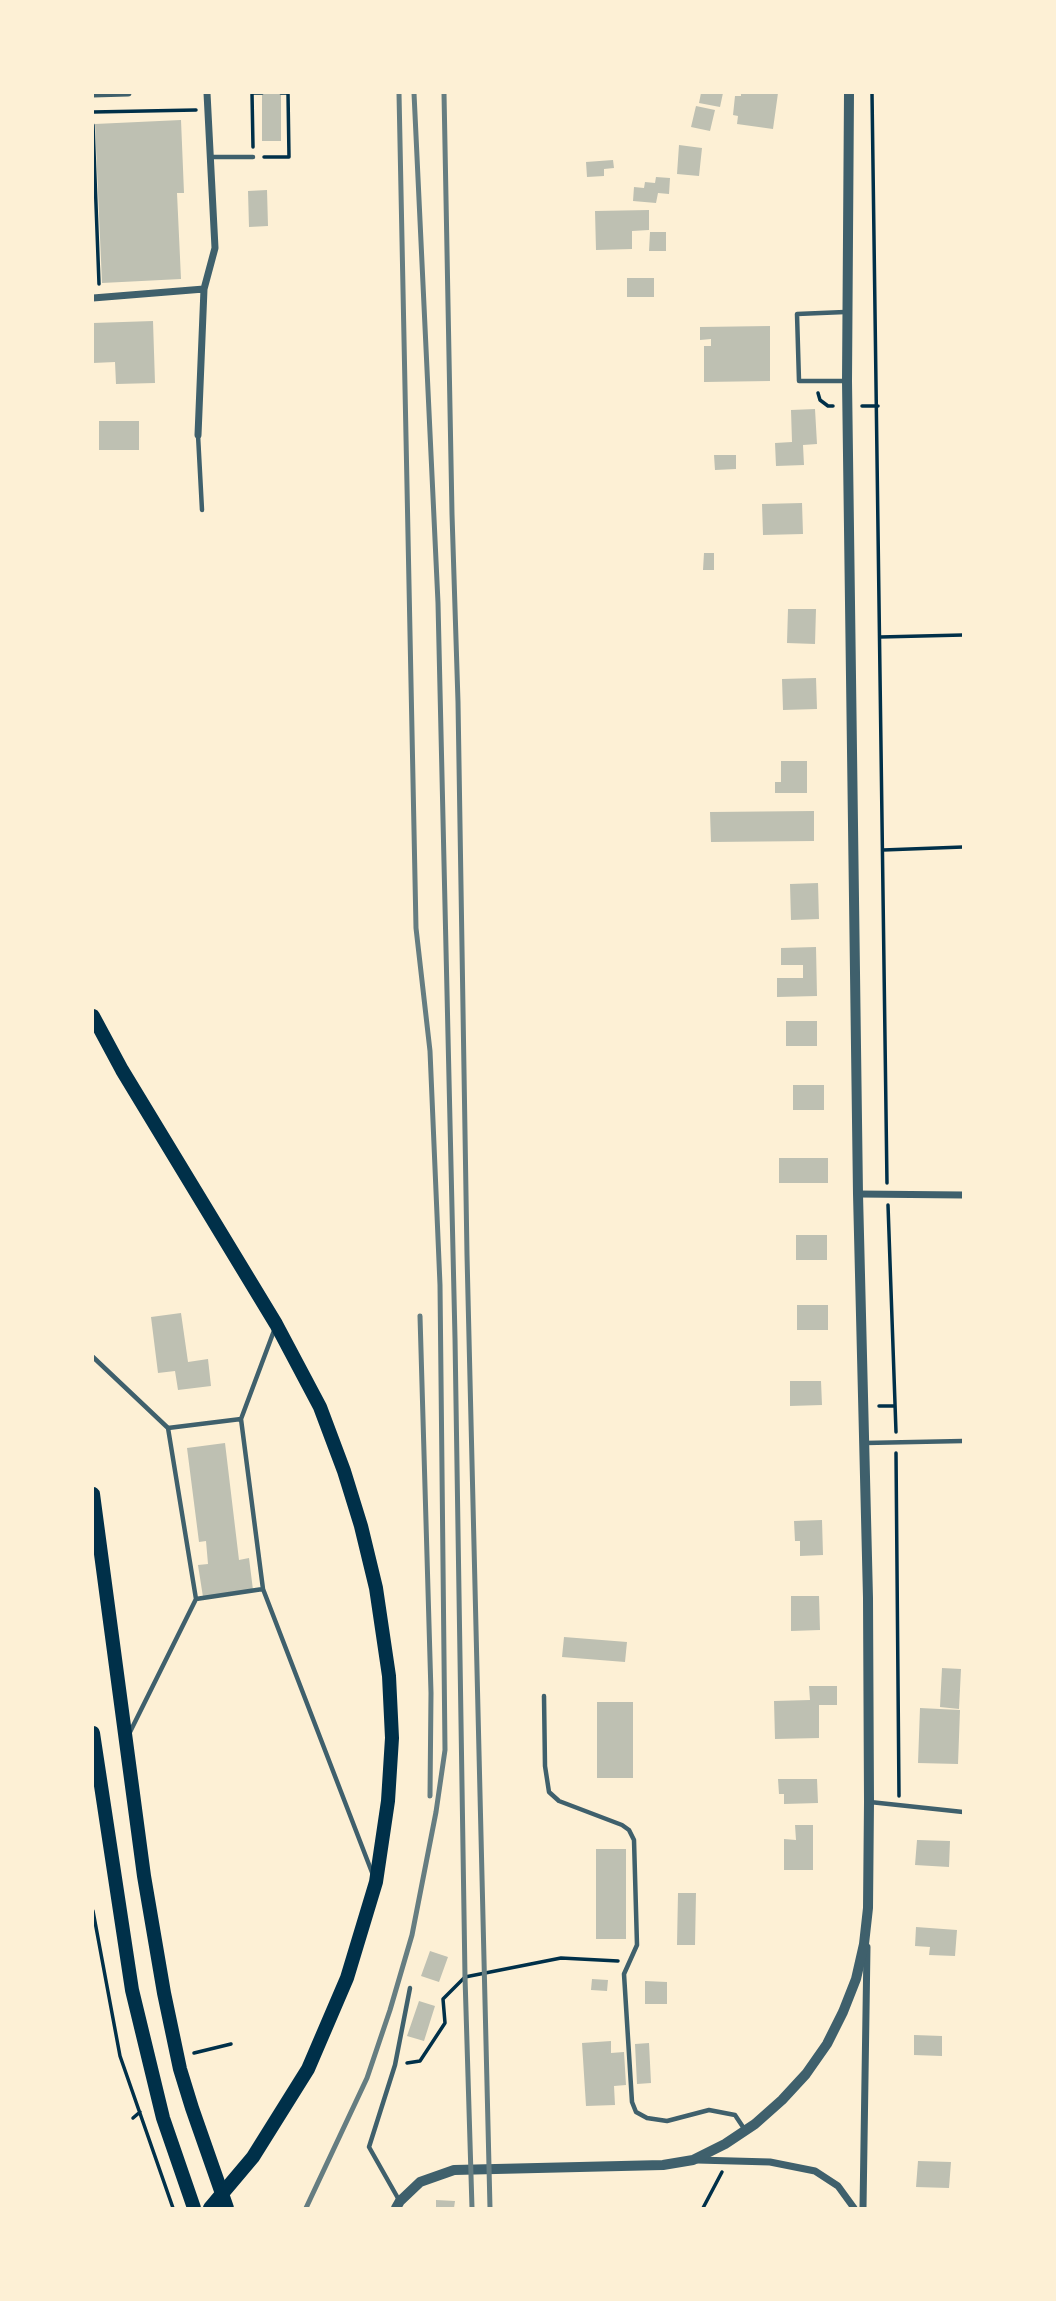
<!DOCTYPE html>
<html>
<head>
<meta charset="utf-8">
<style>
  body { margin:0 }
  #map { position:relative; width:1056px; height:2301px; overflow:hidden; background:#fdf0d5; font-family:"Fira Sans",sans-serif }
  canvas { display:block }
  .frame { position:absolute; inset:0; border:94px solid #fdf0d5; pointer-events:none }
</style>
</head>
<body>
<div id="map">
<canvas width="1056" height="2301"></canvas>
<div class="frame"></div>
</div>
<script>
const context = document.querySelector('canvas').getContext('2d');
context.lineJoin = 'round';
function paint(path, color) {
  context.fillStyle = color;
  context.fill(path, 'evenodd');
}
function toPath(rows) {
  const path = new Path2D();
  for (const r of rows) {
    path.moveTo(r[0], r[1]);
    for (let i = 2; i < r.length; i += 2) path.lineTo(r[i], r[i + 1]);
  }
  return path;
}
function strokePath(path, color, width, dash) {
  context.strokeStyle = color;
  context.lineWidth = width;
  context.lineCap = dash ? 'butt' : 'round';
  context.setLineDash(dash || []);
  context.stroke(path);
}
paint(toPath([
  [262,93,281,93,281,141,262,141],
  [701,93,723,93,720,107,699,103],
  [741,93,778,93,773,129,737,124,738,116,733,115,735,96,741,96],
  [696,106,715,110,710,131,691,127],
  [181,120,184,193,177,193,181,279,102,283,95,124],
  [679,145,702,148,699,176,677,174],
  [613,160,614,168,604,169,604,176,587,177,586,162],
  [656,177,670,178,669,194,658,193,656,203,633,201,634,187,644,188,645,182,655,183],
  [267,190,268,226,249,227,248,191],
  [649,210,649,230,632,231,632,249,596,250,595,211],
  [650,232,666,232,666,251,649,251],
  [627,278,654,278,654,297,627,297],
  [153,321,155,383,116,384,115,362,93,363,93,323],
  [770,326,770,381,704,382,704,346,711,346,711,339,700,340,700,327],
  [815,409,817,444,803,445,804,465,776,466,775,443,792,442,791,410],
  [99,421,139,421,139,450,99,450],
  [714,455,736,455,736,469,715,470],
  [802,503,803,534,763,535,762,504],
  [704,553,714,553,714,570,703,570],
  [788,609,816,609,815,644,787,643],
  [816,678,817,709,783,710,782,679],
  [781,761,807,761,807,793,775,793,775,782,781,782],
  [814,811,814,841,711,842,710,812],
  [818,883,819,919,791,920,790,884],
  [816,947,817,996,777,997,777,978,803,978,803,965,781,965,781,948],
  [786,1021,817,1021,817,1046,786,1046],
  [793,1085,824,1085,824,1110,793,1110],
  [779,1158,828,1158,828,1183,779,1183],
  [796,1235,827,1235,827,1260,796,1260],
  [797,1305,828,1305,828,1330,797,1330],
  [181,1313,188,1362,208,1359,211,1386,178,1390,175,1371,158,1373,151,1317],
  [790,1381,821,1381,822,1405,790,1406],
  [225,1443,239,1560,249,1558,253,1590,203,1597,198,1565,208,1564,206,1541,199,1542,187,1448],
  [822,1520,823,1555,800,1556,800,1541,795,1541,794,1521],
  [791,1596,819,1596,820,1630,791,1631],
  [564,1637,627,1642,625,1662,562,1657],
  [942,1668,961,1669,959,1709,940,1707],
  [809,1686,837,1686,837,1705,819,1705,819,1738,775,1739,774,1701,810,1700],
  [597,1702,633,1702,633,1778,597,1778],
  [920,1708,960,1710,958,1764,918,1763],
  [778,1779,817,1779,818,1803,784,1804,784,1794,779,1794],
  [795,1825,813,1825,813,1870,784,1870,784,1839,796,1840],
  [917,1840,950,1841,949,1867,915,1865],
  [596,1849,626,1849,626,1939,596,1939],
  [678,1893,696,1893,695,1945,677,1945],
  [916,1927,957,1930,955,1956,929,1955,930,1947,915,1946],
  [430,1951,448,1957,439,1982,421,1976],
  [592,1979,608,1980,607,1991,591,1990],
  [645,1981,667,1982,667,2004,645,2004],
  [419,2001,435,2006,424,2041,407,2036],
  [914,2035,942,2036,942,2056,914,2055],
  [611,2041,611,2053,624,2052,626,2085,614,2086,615,2105,586,2106,582,2043],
  [649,2043,651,2083,637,2084,635,2044],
  [918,2161,951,2162,949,2188,916,2187],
  [436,2200,455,2201,454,2208,436,2208]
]), '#bec0b2');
strokePath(toPath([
  [252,93,253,147],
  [252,93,262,93],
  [872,93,887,1183],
  [93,112,196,110],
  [93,125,99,284],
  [264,157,289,157,288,93,281,93],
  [818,393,820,400,828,406,833,406],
  [862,406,878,406],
  [880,637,963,635],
  [883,850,963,847],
  [888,1205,896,1432],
  [879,1406,895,1406],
  [896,1453,899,1796],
  [93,1911,120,2056,173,2208],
  [194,2053,231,2044],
  [407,2063,420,2061,445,2023,443,1999,465,1977,561,1958,618,1961],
  [133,2118,140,2112],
  [703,2208,722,2172]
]), '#003049', 3.5);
strokePath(toPath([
  [211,157,253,157],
  [845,312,797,314,799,381,847,381],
  [198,435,202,510],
  [93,1357,168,1428,196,1599,130,1732],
  [241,1419,275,1328],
  [168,1428,241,1419,263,1589,196,1599],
  [865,1443,963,1441],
  [263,1589,373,1875],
  [544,1696,545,1766,549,1792,559,1801,622,1825,629,1830,634,1840,637,1945,624,1974,632,2102,636,2112,647,2118,667,2121,709,2110,735,2115,745,2130],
  [870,1802,963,1812],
  [399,2200,369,2147,395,2065,410,1988]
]), '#3f606c', 4.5);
strokePath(toPath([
  [93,94,128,93],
  [93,298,204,289],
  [198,435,204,289,215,248,207,93],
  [858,1194,963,1195],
  [697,2160,770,2162,815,2171,838,2186,854,2208],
  [863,2208,867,1947]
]), '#3f606c', 7);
strokePath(toPath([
  [396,2208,400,2201,420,2182,454,2170,663,2165,693,2160,725,2144,755,2124,782,2100,806,2074,827,2044,843,2012,856,1979,864,1944,868,1908,869,1802,868,1598,858,1194,847,381,849,93]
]), '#3f606c', 10);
strokePath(toPath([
  [93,1494,144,1876,164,1993,180,2069,192,2108,227,2208],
  [93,1733,132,1990,163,2118,194,2208]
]), '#003049', 14);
strokePath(toPath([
  [93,1016,122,1070,276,1324,320,1407,344,1471,361,1526,376,1588,389,1676,392,1738,388,1801,376,1882,347,1978,308,2069,253,2157,210,2208]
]), '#003049', 14);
strokePath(toPath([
  [414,93,438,603,455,1338,465,1977,472,2208],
  [444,93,452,514,458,702,467,1255,490,2208],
  [420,1316,431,1693,430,1796],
  [306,2208,367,2078,390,2010,412,1935,436,1812,445,1750,440,1285,430,1051,416,928,399,93]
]), '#657d81', 5);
</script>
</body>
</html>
